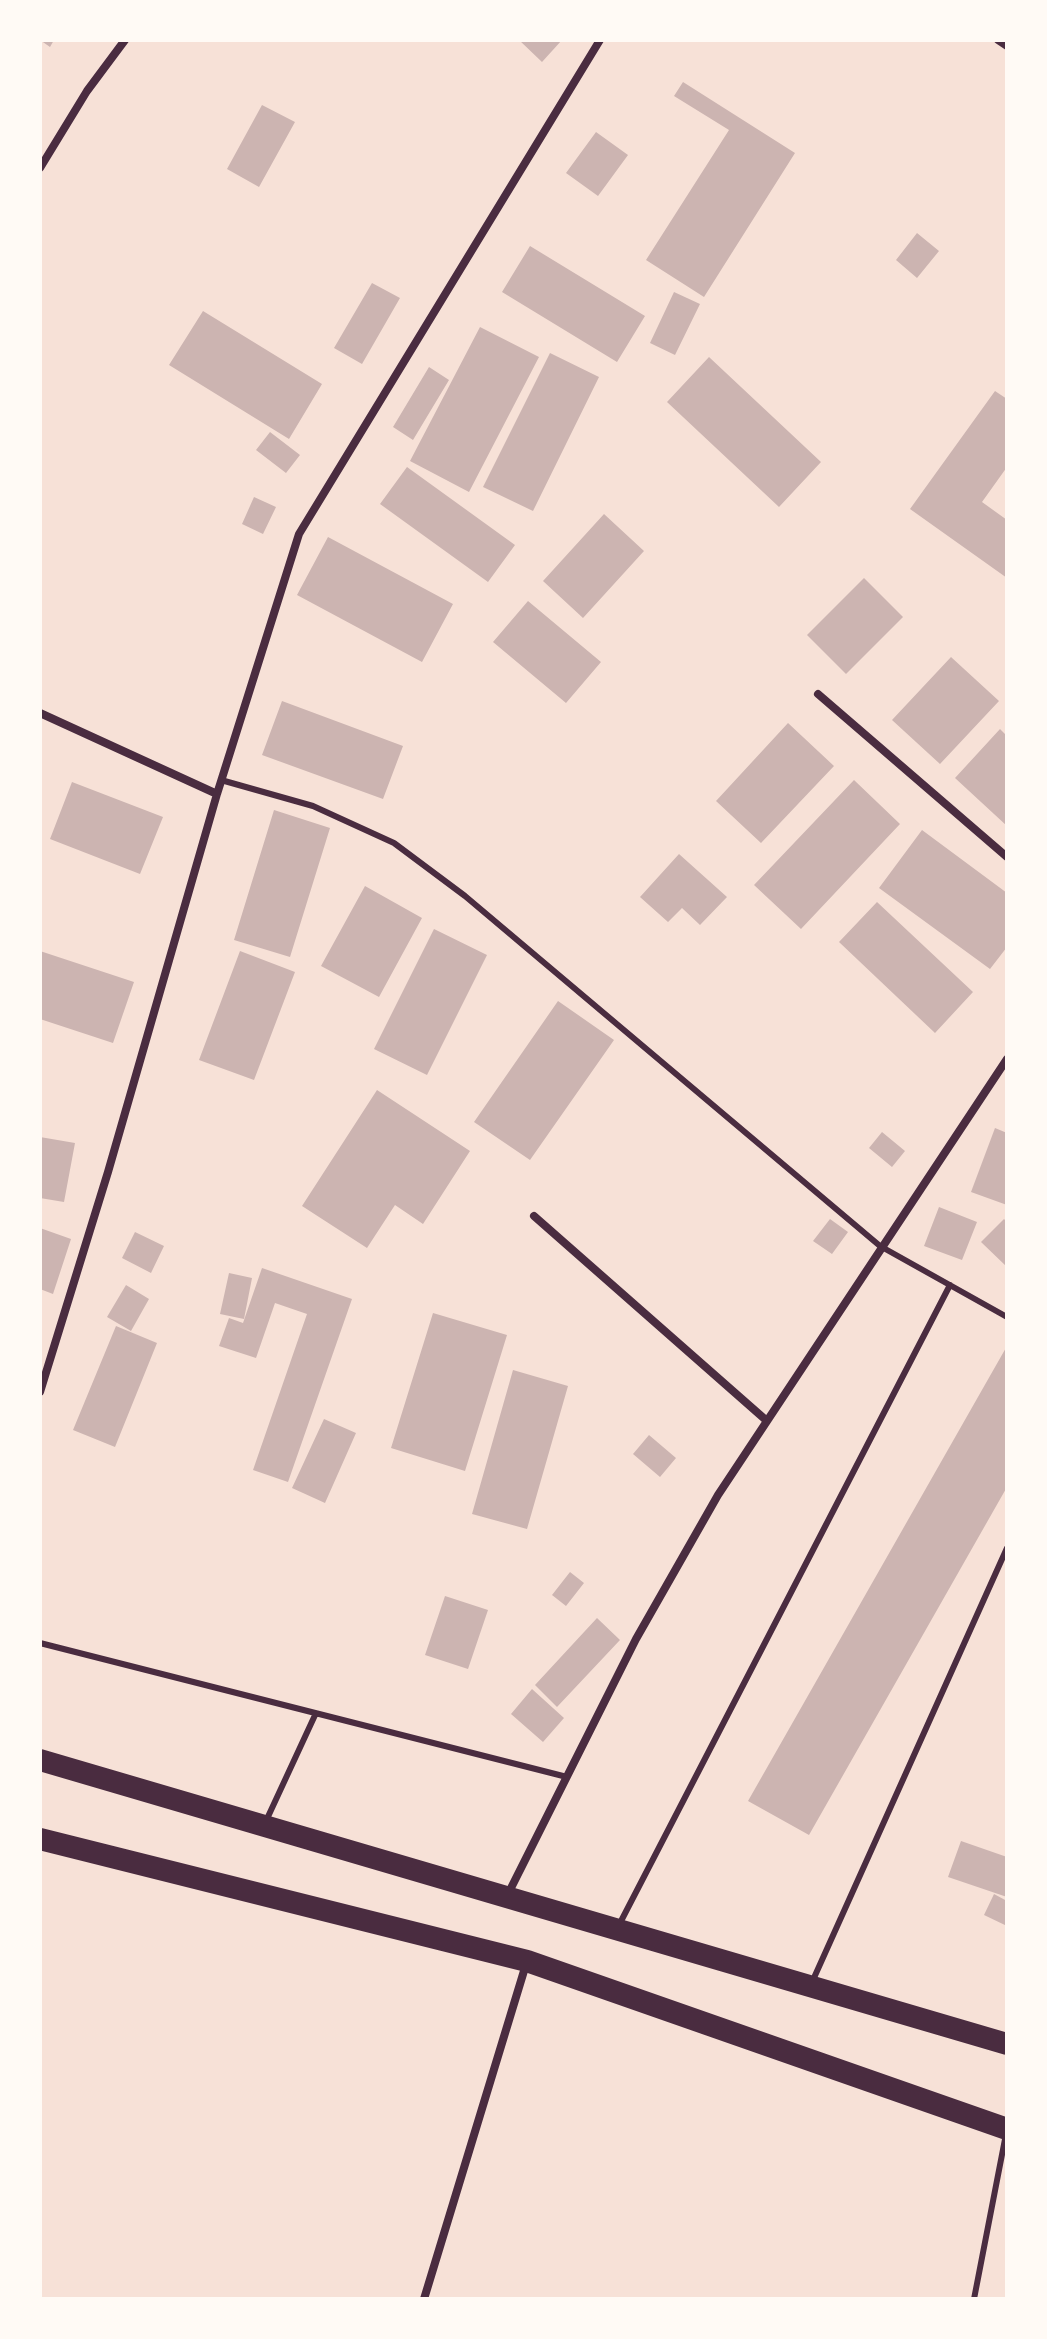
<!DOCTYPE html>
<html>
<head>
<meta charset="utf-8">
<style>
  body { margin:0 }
  #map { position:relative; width:1047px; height:2339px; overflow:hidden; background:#f7e1d7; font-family:Helvetica,sans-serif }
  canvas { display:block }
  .frame { position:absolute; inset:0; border:42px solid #fffaf5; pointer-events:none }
</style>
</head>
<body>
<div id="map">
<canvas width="1047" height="2339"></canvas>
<div class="frame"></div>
</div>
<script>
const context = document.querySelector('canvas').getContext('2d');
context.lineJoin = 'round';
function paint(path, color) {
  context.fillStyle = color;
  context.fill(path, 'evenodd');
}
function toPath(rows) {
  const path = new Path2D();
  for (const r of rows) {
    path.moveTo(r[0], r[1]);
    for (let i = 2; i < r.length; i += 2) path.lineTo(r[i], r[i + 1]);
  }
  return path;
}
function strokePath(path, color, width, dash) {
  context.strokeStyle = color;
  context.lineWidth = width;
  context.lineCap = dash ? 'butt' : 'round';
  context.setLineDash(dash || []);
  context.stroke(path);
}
paint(toPath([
  [40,40,54,40,50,47],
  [519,40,562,40,542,62],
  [683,82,795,153,704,297,646,260,729,130,674,96],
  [262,105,295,122,259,187,227,169],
  [596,132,628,155,598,196,566,173],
  [917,233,939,251,917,278,896,260],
  [530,246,645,316,617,362,502,292],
  [372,283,400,298,362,364,334,348],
  [674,292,700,304,675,355,650,343],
  [203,311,322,384,289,439,169,365],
  [480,327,539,357,469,492,410,461],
  [550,353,599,377,533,511,483,487],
  [709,357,821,462,779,507,667,402],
  [429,367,449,380,413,440,393,427],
  [995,391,1007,399,1007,467,982,502,1007,520,1007,578,910,509],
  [270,432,300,455,286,473,256,450],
  [407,467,515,545,488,582,380,504],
  [254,497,276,507,263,534,242,524],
  [604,514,644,551,583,618,543,581],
  [328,537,453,604,422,662,297,595],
  [864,578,903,617,846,674,807,635],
  [528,601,601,662,566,703,493,642],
  [951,657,999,701,940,764,892,720],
  [282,701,403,746,383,799,262,755],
  [788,723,834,766,761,843,716,801],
  [1000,729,1007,736,1007,826,955,778],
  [854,780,900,824,801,929,754,885],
  [72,782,163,817,140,874,50,839],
  [274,810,330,828,290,957,234,940],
  [922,830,1007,893,1007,947,990,969,879,888],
  [679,854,727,897,700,925,682,908,668,922,640,897],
  [365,886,422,918,379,997,321,966],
  [877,902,973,992,935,1033,839,942],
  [434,929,487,955,427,1075,374,1049],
  [40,951,134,982,113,1043,40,1019],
  [240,951,295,972,254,1080,199,1060],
  [558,1001,614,1040,530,1160,474,1122],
  [377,1090,470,1151,423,1224,395,1205,367,1248,302,1206],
  [995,1128,1007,1133,1007,1205,971,1192],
  [882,1132,905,1151,892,1167,869,1148],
  [40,1137,75,1143,64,1202,40,1198],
  [939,1207,977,1222,962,1260,924,1246],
  [830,1219,848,1232,832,1254,813,1241],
  [1004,1219,1007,1222,1007,1267,981,1242],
  [40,1228,71,1239,53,1294,40,1289],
  [135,1232,164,1246,151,1273,122,1258],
  [262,1268,352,1299,288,1482,253,1470,307,1314,275,1303,256,1358,219,1346,229,1318,243,1323],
  [229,1273,252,1278,244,1319,220,1314],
  [126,1285,149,1299,131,1331,107,1317],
  [433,1313,507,1335,465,1471,391,1448],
  [116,1326,157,1343,115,1447,73,1430],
  [1007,1346,1007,1487,809,1835,748,1801],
  [513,1370,568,1386,527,1529,472,1514],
  [324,1419,356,1433,325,1503,292,1488],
  [649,1435,676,1458,660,1477,633,1454],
  [570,1572,584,1583,566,1606,552,1595],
  [445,1596,488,1610,468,1669,425,1655],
  [597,1618,620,1640,557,1707,535,1685],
  [532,1689,564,1718,543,1742,511,1714],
  [961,1841,1007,1857,1007,1897,948,1877],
  [994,1894,1007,1901,1007,1926,984,1915]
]), '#ccb4b1');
strokePath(toPath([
  [221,780,313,806,394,843,465,896,880,1246,1007,1317],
  [40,1643,567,1777],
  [266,1821,316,1713],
  [619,1925,950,1285],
  [813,1980,1007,1548],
  [974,2299,1006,2134]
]), '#4a2c40', 6);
strokePath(toPath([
  [998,40,1007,46],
  [40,168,87,91,125,40],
  [818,694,1007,857],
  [40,713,217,794],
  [534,1216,767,1421],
  [40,1392,108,1172,217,794,299,534,600,40],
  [507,1896,636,1639,718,1495,1007,1059],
  [424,2299,527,1961]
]), '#4a2c40', 8);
strokePath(toPath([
  [40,1760,1007,2044],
  [40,1839,527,1961,1007,2129]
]), '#4a2c40', 22);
</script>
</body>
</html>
